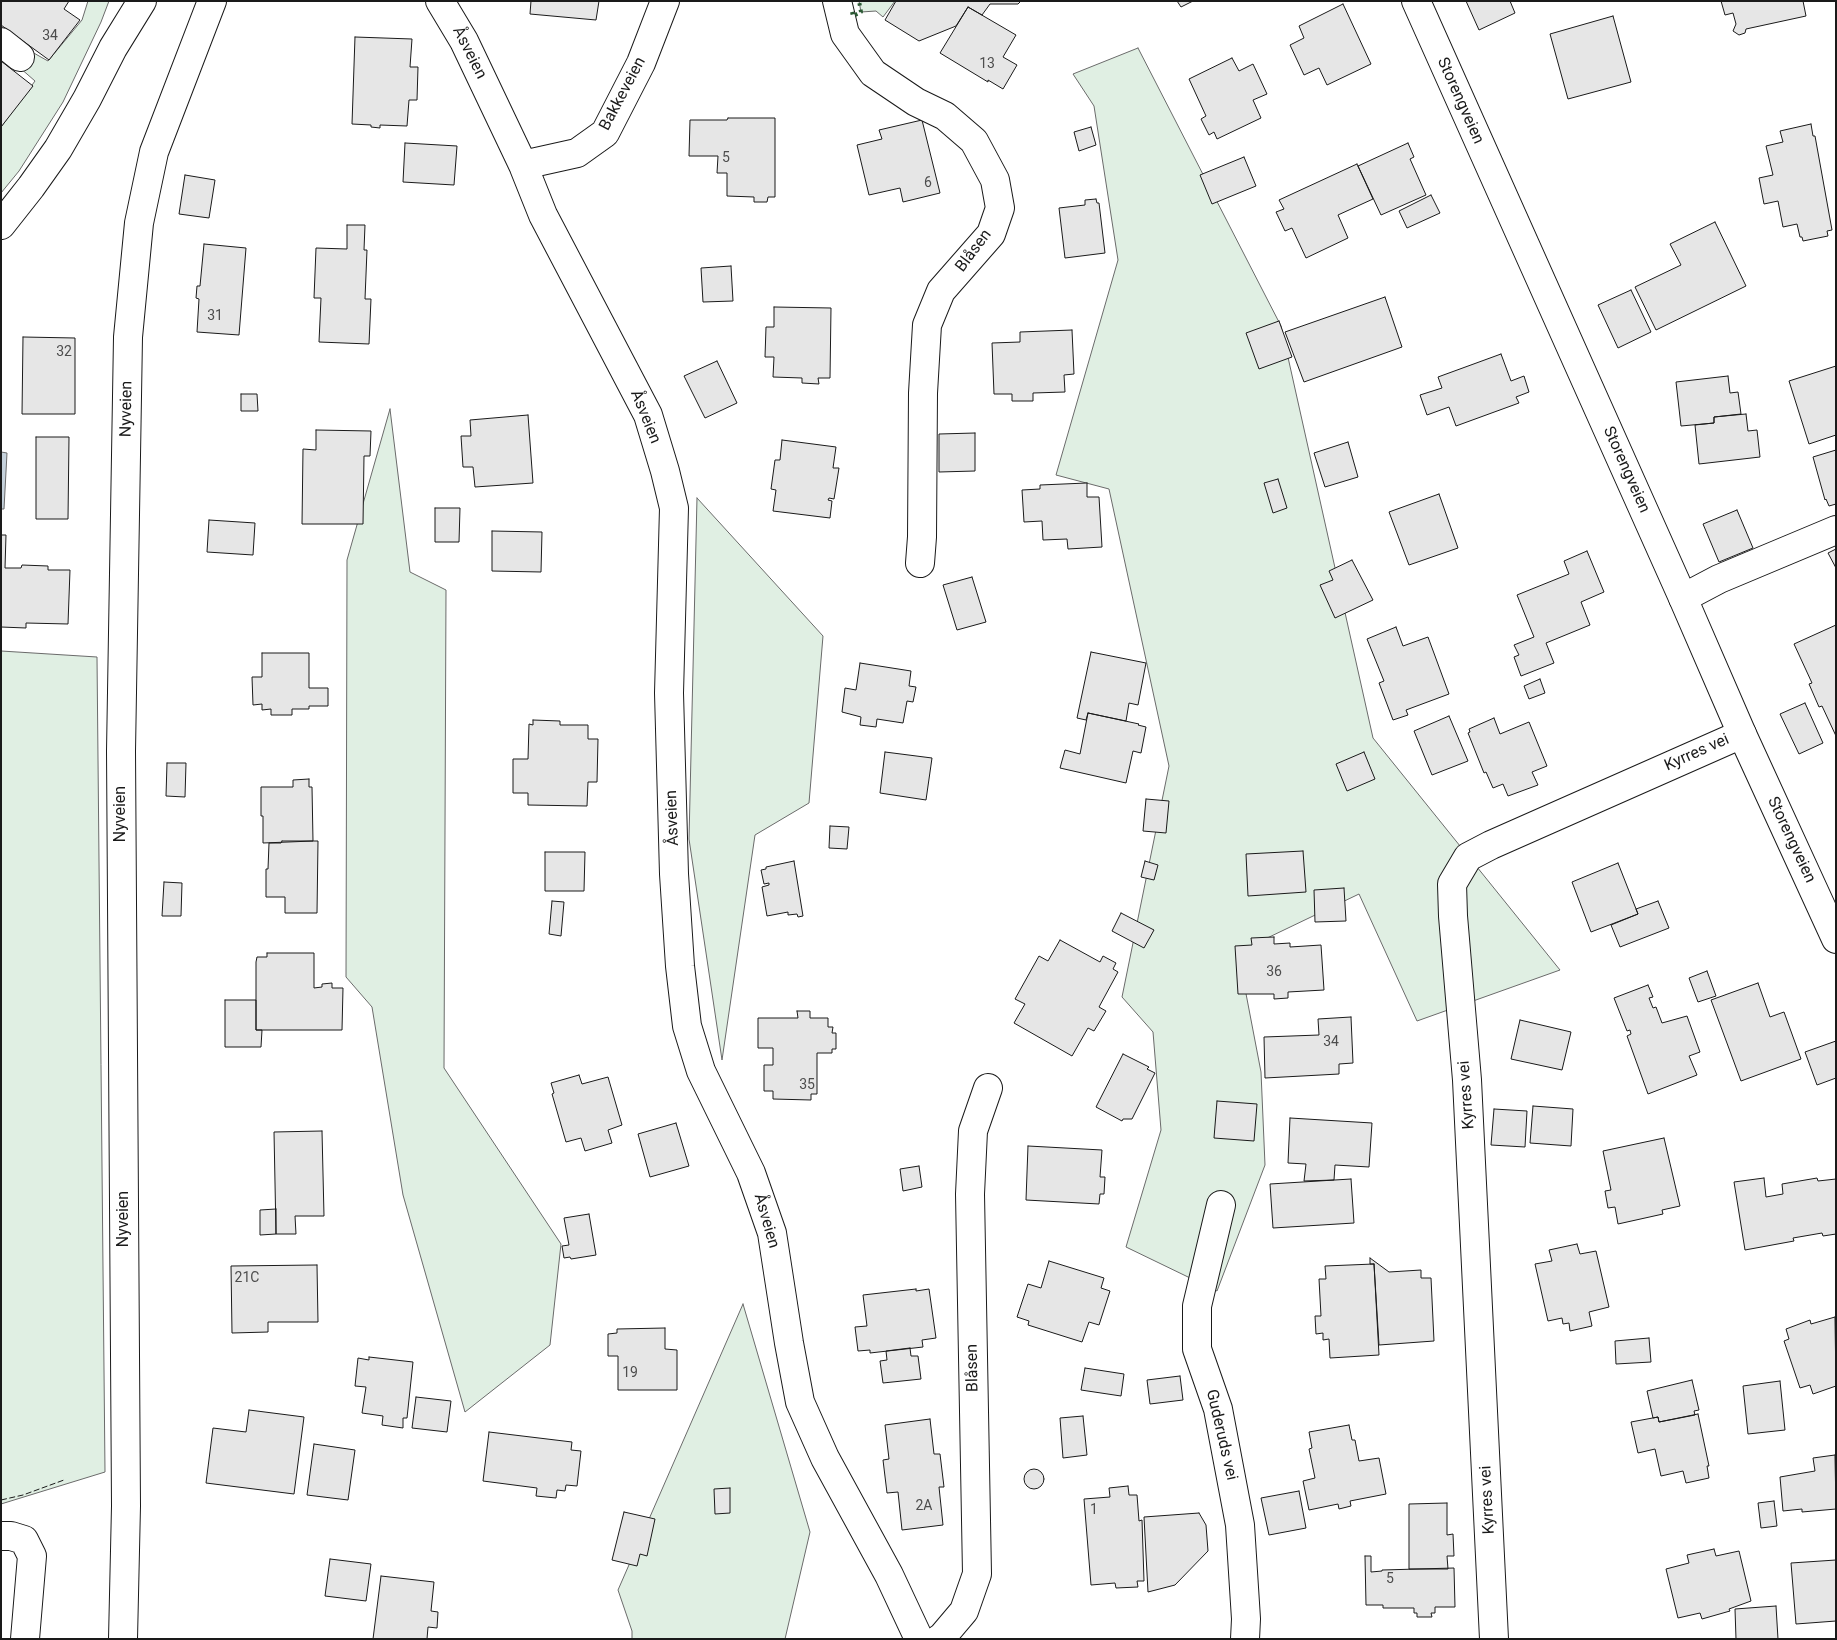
<!DOCTYPE html>
<html>
<head>
<meta charset="utf-8">
<style>
  body { margin:0 }
  #map { position:relative; width:1837px; height:1640px; overflow:hidden; background:#fff; font-family:Roboto,sans-serif }
  canvas { display:block }
  .frame { position:absolute; inset:0; border:2px solid #1a1a1a; pointer-events:none }
</style>
</head>
<body>
<div id="map">
<canvas width="1837" height="1640"></canvas>
<div class="frame"></div>
</div>
<script>
const context = document.querySelector('canvas').getContext('2d');
context.lineJoin = 'round';
function paint(path, color) {
  context.fillStyle = color;
  context.fill(path, 'evenodd');
}
function toPath(rows) {
  const path = new Path2D();
  for (const r of rows) {
    if (r.length === 3) {
      path.moveTo(r[0] + r[2], r[1]);
      path.arc(r[0], r[1], r[2], 0, 2 * Math.PI);
      continue;
    }
    path.moveTo(r[0], r[1]);
    for (let i = 2; i < r.length; i += 2) path.lineTo(r[i], r[i + 1]);
  }
  return path;
}
function strokePath(path, color, width, dash) {
  context.strokeStyle = color;
  context.lineWidth = width;
  context.lineCap = dash ? 'butt' : 'round';
  context.setLineDash(dash || []);
  context.stroke(path);
}
function drawText(font, color, halo, rows, align = 'center') {
  context.font = font + ' Roboto,sans-serif';
  context.lineWidth = 4;
  context.setLineDash([]);
  context.textBaseline = 'middle';
  context.strokeStyle = halo;
  context.fillStyle = color;
  for (const [text, x, y, turn = 0] of rows) {
    context.save();
    context.translate(x, y);
    context.rotate((+turn || 0) * Math.PI / 180);
    context.textAlign = isNaN(turn) ? turn : align;
    if (halo) context.strokeText(text, 0, 0);
    context.fillText(text, 0, 0);
    context.restore();
  }
}
const green = toPath([
  [88,1,109,1,101,22,63,102,19,171,1,193,1,127,35,81,4,54,32,52,48,61,82,20,88,1],
  [859,1,895,1,883,17,876,11,861,12,859,1],
  [1138,48,1281,326,1373,738,1560,970,1417,1021,1359,894,1238,952,1261,1072,1265,1165,1217,1291,1126,1247,1161,1130,1153,1032,1122,997,1169,766,1109,489,1056,475,1118,260,1094,106,1073,74,1138,48],
  [390,409,410,572,446,590,444,1068,561,1244,550,1345,465,1412,403,1195,372,1007,346,977,347,560,390,409],
  [697,498,823,636,809,803,755,835,722,1060,689,839,697,498],
  [1,651,97,657,105,1472,1,1504,1,651],
  [743,1304,810,1532,785,1639,632,1639,632,1631,618,1590,743,1304]
]);
paint(green, '#e0efe3');
strokePath(green, '#6a6a6a', 1);
const water = toPath([
  [1,452,7,453,4,509,1,509,1,452]
]);
paint(water, '#c6d2dc');
strokePath(water, '#6a6a6a', 1);
const building = toPath([
  [1,1,69,1,64,9,80,20,49,60,1,25,1,1],
  [531,1,599,1,596,20,530,14,531,1],
  [896,1,1021,1,1018,4,990,4,982,15,968,7,956,26,919,41,885,20,896,1],
  [1177,1,1193,1,1181,7,1177,1],
  [1466,1,1510,1,1515,13,1479,30,1466,1],
  [1721,1,1803,1,1806,16,1746,29,1745,33,1739,35,1733,31,1736,24,1733,13,1725,15,1721,1],
  [1343,4,1371,64,1327,85,1319,68,1304,75,1290,45,1304,38,1299,26,1343,4],
  [968,7,1016,35,1003,57,1017,65,1003,89,988,80,988,82,940,53,968,7],
  [1613,16,1631,82,1568,99,1550,34,1613,16],
  [355,37,412,39,410,67,418,67,417,100,409,100,407,126,380,125,380,128,371,127,371,125,352,124,355,37],
  [1232,58,1239,71,1253,64,1267,94,1253,100,1261,118,1217,139,1214,132,1209,135,1201,119,1206,116,1189,79,1232,58],
  [1,61,33,86,1,127,1,61],
  [728,118,775,118,775,197,768,197,767,202,754,202,754,197,727,196,727,173,717,173,718,156,689,156,690,120,727,120,728,118],
  [922,120,940,193,903,202,900,188,869,195,857,145,882,139,879,130,922,120],
  [1811,124,1813,136,1815,136,1832,230,1827,231,1828,236,1803,241,1802,237,1800,237,1797,224,1783,227,1778,201,1764,204,1759,178,1773,175,1766,146,1783,142,1780,131,1811,124],
  [1091,127,1096,145,1079,151,1074,132,1091,127],
  [405,143,457,146,454,185,403,182,405,143],
  [1408,143,1414,157,1410,159,1426,195,1381,215,1358,166,1408,143],
  [1244,157,1256,186,1212,204,1200,175,1244,157],
  [1357,164,1373,199,1338,215,1348,238,1306,258,1292,228,1285,231,1276,212,1284,209,1279,200,1357,164],
  [185,175,215,180,209,218,179,214,185,175],
  [1431,195,1440,213,1407,228,1399,211,1431,195],
  [1096,199,1097,203,1099,203,1105,253,1065,258,1059,208,1085,205,1085,200,1096,199],
  [1715,222,1746,286,1656,330,1635,287,1681,265,1670,244,1715,222],
  [347,225,365,225,364,250,367,250,365,299,371,299,369,344,319,342,321,298,314,298,316,248,347,249,347,225],
  [204,244,246,248,239,335,197,332,199,299,196,298,197,286,200,286,204,244],
  [731,266,733,301,703,302,701,268,731,266],
  [1631,290,1651,332,1618,348,1598,305,1631,290],
  [1385,297,1402,347,1304,382,1285,332,1385,297],
  [774,307,831,308,830,378,818,378,819,384,802,383,802,378,773,377,774,357,765,357,766,327,774,327,774,307],
  [1279,321,1292,357,1259,369,1246,333,1279,321],
  [1072,330,1074,374,1064,375,1065,392,1033,393,1033,401,1012,401,1012,394,994,394,992,343,1020,342,1020,332,1072,330],
  [23,337,75,338,75,414,22,414,23,337],
  [1501,354,1511,381,1524,376,1529,392,1516,397,1519,403,1456,426,1449,407,1427,415,1420,395,1442,388,1438,377,1501,354],
  [717,361,737,403,705,418,684,376,717,361],
  [1836,366,1836,435,1809,444,1789,381,1836,366],
  [1728,376,1730,393,1738,392,1741,414,1714,417,1714,423,1681,426,1676,382,1728,376],
  [241,394,257,394,258,411,241,411,241,394],
  [1746,414,1748,431,1757,430,1760,457,1699,464,1695,425,1714,423,1714,417,1746,414],
  [528,415,533,483,475,487,473,467,463,467,461,436,471,436,470,420,528,415],
  [316,430,371,431,370,456,364,456,363,524,302,524,303,449,316,450,316,430],
  [975,433,975,471,939,472,939,434,975,433],
  [36,437,69,437,68,519,36,519,36,437],
  [782,440,836,447,833,468,839,468,834,499,829,498,828,500,832,501,830,518,773,511,776,490,771,489,775,460,780,460,782,440],
  [1348,442,1358,477,1325,487,1314,453,1348,442],
  [1836,450,1836,504,1829,506,1826,499,1825,500,1813,457,1836,450],
  [1278,479,1287,508,1273,513,1264,483,1278,479],
  [1087,483,1087,497,1099,497,1102,547,1068,549,1067,539,1043,540,1042,521,1024,522,1022,490,1040,489,1040,485,1087,483],
  [1439,494,1458,548,1409,565,1389,512,1439,494],
  [435,508,460,508,459,542,435,542,435,508],
  [1737,510,1753,548,1719,562,1703,524,1737,510],
  [209,520,255,523,253,555,207,552,209,520],
  [492,531,542,532,541,572,492,571,492,531],
  [1,535,6,535,5,568,21,568,22,565,48,566,48,570,70,570,68,624,26,623,26,628,1,627,1,535],
  [1836,549,1836,568,1828,553,1836,549],
  [1587,551,1604,592,1581,602,1590,625,1546,643,1554,663,1521,676,1514,657,1519,655,1514,645,1534,637,1517,595,1569,574,1564,561,1587,551],
  [1352,560,1373,600,1335,618,1320,585,1333,580,1329,571,1352,560],
  [972,577,986,622,957,630,943,585,972,577],
  [1836,625,1836,736,1822,706,1819,707,1809,684,1812,683,1794,644,1836,625],
  [1396,627,1403,646,1428,637,1449,694,1406,710,1408,715,1393,720,1379,683,1384,681,1367,639,1396,627],
  [1091,652,1146,663,1138,705,1129,703,1126,721,1088,713,1086,720,1077,718,1091,652],
  [262,653,309,653,309,688,328,688,328,706,309,706,309,709,292,709,292,715,271,715,271,709,262,710,262,704,253,705,252,677,262,677,262,653],
  [860,663,911,671,909,686,916,687,913,702,907,701,903,723,877,719,876,727,860,725,861,717,842,712,845,688,856,690,860,663],
  [1540,679,1545,693,1529,699,1524,686,1540,679],
  [1805,703,1823,743,1799,754,1780,714,1805,703],
  [1088,713,1139,724,1138,725,1146,727,1141,753,1133,751,1126,783,1060,768,1065,750,1080,754,1088,713],
  [1449,716,1468,761,1432,775,1414,731,1449,716],
  [1494,718,1500,734,1529,722,1547,766,1532,772,1538,785,1508,796,1503,784,1493,788,1486,772,1484,773,1468,733,1470,732,1469,729,1494,718],
  [533,720,560,721,560,725,588,725,588,739,598,739,597,782,588,782,587,806,528,805,528,793,513,793,513,759,528,759,529,724,533,725,533,720],
  [885,752,932,758,926,800,880,793,885,752],
  [1364,752,1375,779,1347,791,1336,764,1364,752],
  [167,763,186,763,185,797,166,796,167,763],
  [309,779,309,787,312,787,313,841,263,843,263,816,261,816,261,787,293,787,293,780,309,779],
  [1146,799,1169,801,1166,833,1143,831,1146,799],
  [830,826,849,827,847,849,829,848,830,826],
  [282,841,318,841,317,913,285,913,285,897,266,897,266,869,268,869,269,843,281,843,282,841],
  [1303,851,1306,892,1248,896,1246,854,1303,851],
  [545,852,585,852,584,891,545,891,545,852],
  [794,861,803,916,798,917,797,914,788,915,788,912,767,916,762,887,769,885,769,883,764,884,761,870,766,869,766,867,794,861],
  [1145,861,1158,865,1154,880,1141,877,1145,861],
  [1618,863,1638,914,1591,932,1572,882,1618,863],
  [164,882,182,883,181,916,162,916,164,882],
  [1344,888,1346,921,1315,922,1314,890,1344,888],
  [552,901,564,902,561,936,549,934,552,901],
  [1658,901,1669,928,1620,947,1611,925,1638,914,1636,909,1658,901],
  [1121,913,1154,930,1144,948,1112,931,1121,913],
  [1274,937,1274,944,1290,943,1290,947,1321,945,1324,990,1288,992,1288,998,1274,999,1274,994,1238,994,1235,946,1252,945,1251,938,1274,937],
  [1060,940,1100,962,1103,956,1116,963,1113,969,1118,972,1099,1007,1106,1011,1094,1031,1088,1028,1072,1056,1014,1023,1025,1004,1015,999,1039,956,1048,961,1060,940],
  [267,953,314,953,314,988,322,987,322,984,332,983,332,988,343,988,342,1030,256,1030,256,962,257,957,267,957,267,953],
  [1707,971,1716,996,1698,1002,1689,978,1707,971],
  [1758,983,1770,1017,1784,1012,1801,1059,1741,1081,1711,1000,1758,983],
  [1648,985,1653,997,1649,998,1653,1008,1656,1007,1662,1023,1687,1016,1700,1052,1689,1056,1697,1075,1648,1094,1627,1036,1631,1034,1630,1030,1627,1031,1614,998,1648,985],
  [225,1000,256,1000,256,1030,262,1030,261,1047,225,1047,225,1000],
  [797,1011,810,1011,810,1018,828,1018,828,1027,833,1027,832,1033,836,1033,836,1049,832,1049,832,1053,817,1053,817,1094,811,1094,811,1100,773,1099,773,1091,764,1091,764,1065,773,1065,773,1048,758,1048,758,1018,798,1018,797,1011],
  [1351,1017,1353,1063,1339,1064,1339,1074,1265,1078,1264,1037,1319,1035,1318,1019,1351,1017],
  [1520,1020,1571,1032,1562,1070,1511,1059,1520,1020],
  [1836,1041,1836,1078,1817,1085,1805,1052,1836,1041],
  [1123,1054,1149,1067,1147,1069,1155,1073,1132,1119,1123,1119,1122,1121,1096,1107,1123,1054],
  [579,1075,582,1084,608,1077,622,1125,608,1130,612,1143,585,1151,581,1138,566,1142,552,1094,554,1093,551,1083,579,1075],
  [1217,1101,1257,1104,1254,1141,1214,1138,1217,1101],
  [1533,1106,1573,1109,1571,1146,1530,1143,1533,1106],
  [1494,1109,1527,1111,1525,1147,1491,1145,1494,1109],
  [1290,1118,1372,1123,1369,1167,1335,1165,1334,1180,1304,1181,1306,1164,1288,1163,1290,1118],
  [676,1123,689,1166,650,1177,638,1134,676,1123],
  [322,1131,324,1216,295,1216,296,1234,276,1234,274,1132,322,1131],
  [1664,1138,1680,1206,1662,1210,1663,1214,1618,1224,1615,1207,1608,1208,1605,1191,1611,1190,1603,1151,1664,1138],
  [1028,1146,1102,1150,1100,1177,1105,1177,1104,1194,1100,1194,1099,1204,1026,1200,1028,1146],
  [919,1166,922,1187,903,1191,900,1169,919,1166],
  [1764,1178,1766,1197,1783,1194,1782,1184,1817,1178,1818,1181,1836,1179,1836,1234,1823,1236,1822,1233,1793,1238,1794,1241,1745,1250,1734,1182,1764,1178],
  [1351,1179,1354,1223,1273,1228,1270,1184,1351,1179],
  [276,1209,276,1234,260,1235,260,1210,276,1209],
  [589,1214,596,1255,571,1259,570,1257,564,1258,562,1246,569,1245,564,1218,589,1214],
  [1577,1244,1580,1254,1596,1251,1609,1307,1589,1312,1592,1326,1570,1331,1569,1323,1563,1324,1562,1318,1548,1321,1535,1264,1552,1261,1549,1250,1577,1244],
  [1370,1258,1389,1272,1421,1270,1421,1278,1431,1278,1434,1341,1379,1345,1374,1264,1370,1264,1370,1258],
  [1049,1261,1104,1278,1101,1288,1110,1291,1099,1325,1089,1322,1082,1342,1028,1325,1029,1321,1017,1317,1028,1284,1041,1288,1049,1261],
  [1374,1264,1379,1355,1330,1358,1329,1339,1323,1340,1323,1333,1316,1334,1315,1316,1321,1316,1319,1279,1326,1279,1325,1266,1374,1264],
  [317,1265,318,1322,268,1322,268,1332,232,1333,231,1266,317,1265],
  [916,1289,916,1291,929,1289,936,1338,922,1340,923,1347,870,1353,870,1350,858,1351,855,1327,867,1326,863,1295,916,1289],
  [1835,1317,1836,1386,1813,1394,1810,1385,1800,1388,1784,1341,1789,1339,1786,1329,1810,1320,1811,1324,1835,1317],
  [665,1328,665,1349,677,1350,677,1390,618,1390,618,1356,608,1356,608,1334,617,1333,617,1329,665,1328],
  [1649,1338,1651,1362,1616,1364,1615,1341,1649,1338],
  [910,1348,911,1356,918,1356,921,1379,883,1383,880,1361,887,1360,886,1351,910,1348],
  [369,1357,413,1362,407,1418,403,1418,403,1428,382,1425,383,1416,362,1413,366,1387,355,1386,358,1358,369,1360,369,1357],
  [1085,1368,1124,1374,1121,1396,1081,1390,1085,1368],
  [1180,1376,1183,1400,1150,1404,1147,1380,1180,1376],
  [1692,1380,1699,1410,1694,1411,1695,1415,1659,1422,1658,1417,1653,1418,1647,1391,1692,1380],
  [1780,1381,1785,1430,1748,1434,1743,1386,1780,1381],
  [416,1397,451,1401,447,1432,412,1428,416,1397],
  [249,1410,304,1417,294,1494,206,1483,213,1428,246,1432,249,1410],
  [1698,1414,1709,1466,1707,1466,1709,1478,1686,1483,1683,1471,1661,1476,1655,1449,1638,1453,1631,1422,1658,1417,1659,1422,1698,1414],
  [1083,1416,1087,1455,1063,1458,1060,1418,1083,1416],
  [930,1419,934,1454,940,1454,944,1487,939,1487,943,1525,902,1530,898,1492,887,1493,883,1460,889,1459,885,1425,930,1419],
  [1349,1425,1352,1440,1355,1440,1359,1461,1379,1458,1386,1494,1350,1501,1351,1506,1339,1509,1338,1504,1309,1510,1303,1481,1315,1478,1309,1449,1312,1448,1309,1432,1349,1425],
  [489,1432,572,1442,571,1450,581,1451,577,1486,566,1485,565,1491,557,1490,556,1498,536,1496,537,1488,483,1481,489,1432],
  [314,1444,355,1450,348,1500,307,1495,314,1444],
  [1835,1455,1836,1509,1802,1512,1802,1509,1783,1511,1780,1477,1815,1471,1813,1458,1835,1455],
  [1034,1479,10],
  [1128,1486,1129,1495,1137,1495,1139,1521,1142,1520,1144,1581,1137,1581,1138,1587,1116,1588,1115,1583,1091,1585,1084,1499,1110,1497,1109,1488,1128,1486],
  [730,1488,730,1513,715,1514,714,1489,730,1488],
  [1299,1491,1306,1528,1269,1535,1261,1498,1299,1491],
  [1774,1501,1777,1526,1761,1528,1758,1503,1774,1501],
  [1447,1503,1447,1535,1453,1534,1454,1556,1447,1556,1448,1569,1409,1569,1409,1504,1447,1503],
  [624,1512,655,1519,647,1556,640,1554,637,1566,612,1560,624,1512],
  [1199,1513,1206,1525,1208,1551,1175,1585,1148,1592,1144,1517,1199,1513],
  [1714,1549,1716,1556,1739,1551,1751,1601,1729,1609,1730,1611,1702,1619,1700,1613,1678,1618,1666,1569,1689,1563,1687,1555,1714,1549],
  [1365,1556,1371,1556,1371,1572,1382,1571,1382,1570,1454,1568,1455,1607,1435,1607,1435,1613,1431,1613,1432,1617,1417,1617,1417,1613,1414,1613,1414,1608,1383,1608,1383,1605,1366,1605,1365,1556],
  [330,1559,371,1564,366,1601,325,1596,330,1559],
  [1836,1560,1836,1621,1796,1624,1791,1563,1836,1560],
  [381,1576,434,1582,431,1611,438,1612,437,1628,428,1627,427,1639,373,1639,381,1576],
  [1776,1606,1778,1639,1736,1639,1735,1609,1776,1606]
]);
paint(building, '#e6e6e6');
strokePath(building, '#1a1a1a', 1);
const minor = toPath([
  [440,1,464,41,523,165,543,215,648,415,665,471,674,508,669,693,674,874,680,966,687,1026,701,1071,751,1173,772,1233,789,1343,800,1402,825,1458,889,1575,919,1639],
  [837,1,845,34,873,73,916,102,945,116,974,141,995,180,1000,208,991,234,941,291,927,325,923,393,922,537,920,563],
  [1,42,20,57],
  [523,165,577,153,605,133,641,63,665,1],
  [1683,598,1719,579,1836,530],
  [1221,1205,1197,1306,1197,1349,1218,1409,1240,1525,1246,1619,1245,1639],
  [1,1536,11,1536,24,1540,32,1556,25,1639],
  [123,1639,126,1506,121,751,128,337,139,223,154,152,212,1],
  [939,1639,942,1637,964,1611,977,1574,970,1194,973,1131,988,1088],
  [1494,1639,1467,1080,1453,916,1452,884,1468,857,1491,845,1742,734]
]);
const major = toPath([
  [1416,1,1683,598,1742,734,1836,939],
  [1,225,31,187,58,149,87,99,113,48,142,1]
]);
strokePath(minor, '#1a1a1a', 30);
strokePath(major, '#1a1a1a', 30);
strokePath(minor, '#fff', 28);
strokePath(major, '#fff', 28);
strokePath(toPath([
  [852,12,853,16,861,12,859,1]
]), '#2b5a34', 4, [2.5, 4]);
strokePath(toPath([
  [1,1500,23,1495,64,1480]
]), '#1a1a1a', 1, [6, 2.5]);
drawText('14px', '#4d4d4d', null, [
  ["34",50,36],
  ["13",987,64],
  ["5",726,158],
  ["6",928,183],
  ["31",215,316],
  ["32",64,352],
  ["36",1274,972],
  ["34",1331,1042],
  ["35",807,1085],
  ["21C",247,1278],
  ["19",630,1373],
  ["2A",924,1506],
  ["1",1094,1510],
  ["5",1390,1579]
]);
drawText('16px', '#1a1a1a', '#fff', [
  ["Åsveien",469,53,63],
  ["Bakkeveien",623,94,-62],
  ["Storengveien",1460,101,66],
  ["Blåsen",974,251,-53],
  ["Nyveien",127,409,-89],
  ["Åsveien",645,417,68],
  ["Storengveien",1626,470,66],
  ["Kyrres vei",1697,753,-24],
  ["Nyveien",121,814,-90],
  ["Åsveien",673,818,-92],
  ["Storengveien",1791,840,65],
  ["Kyrres vei",1467,1095,-94],
  ["Nyveien",124,1219,-90],
  ["Åsveien",766,1221,74],
  ["Blåsen",973,1368,-91],
  ["Guderuds vei",1221,1435,77],
  ["Kyrres vei",1488,1500,-93]
]);
</script>
</body>
</html>
